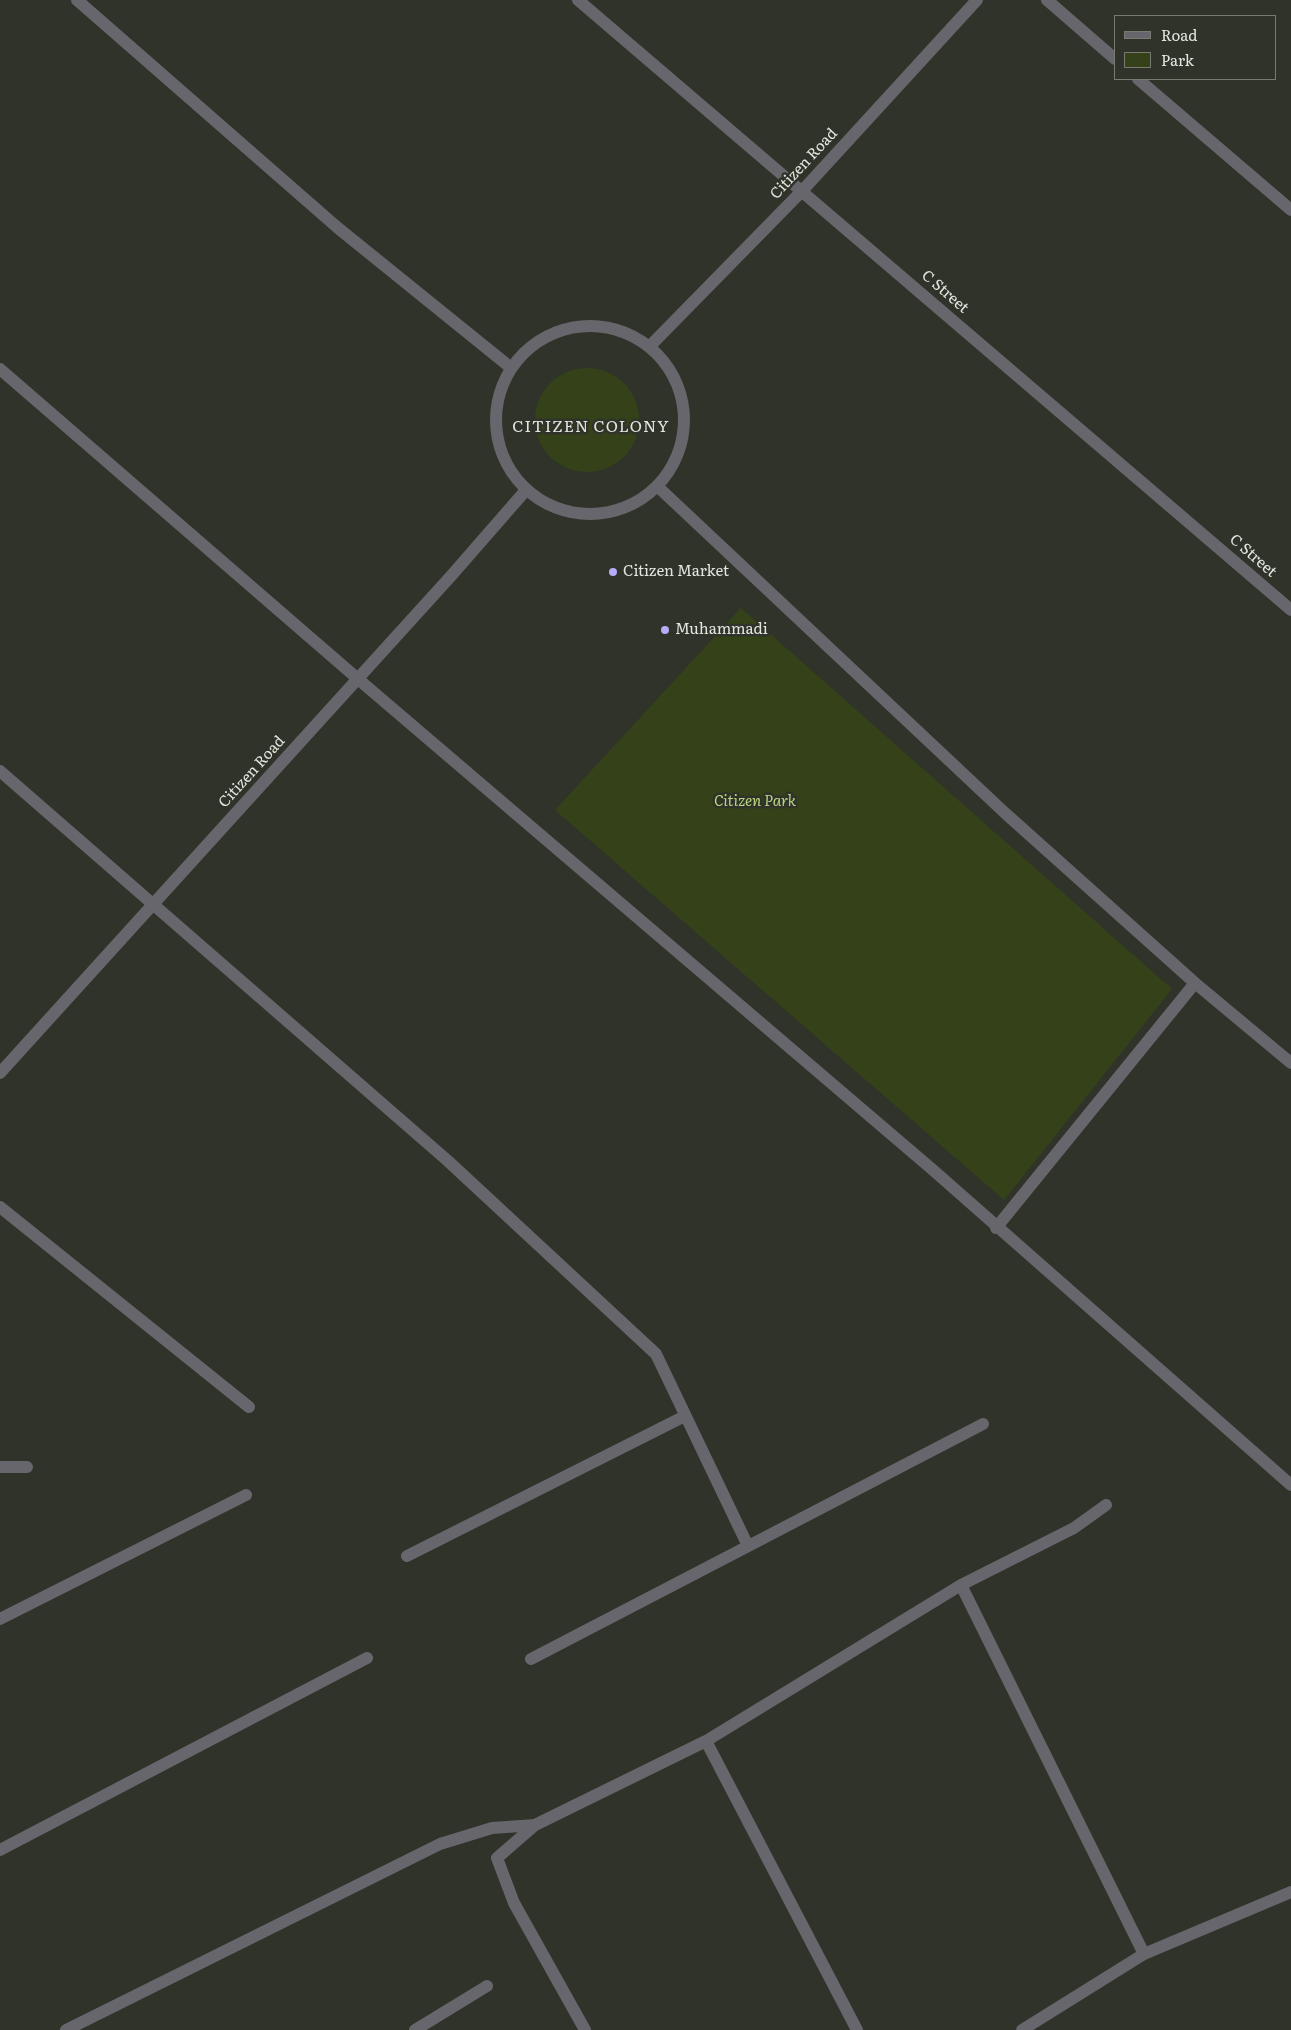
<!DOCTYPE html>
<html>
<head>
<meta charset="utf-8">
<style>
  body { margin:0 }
  #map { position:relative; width:1291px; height:2030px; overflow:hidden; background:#2f3329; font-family:Literata,serif }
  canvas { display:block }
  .legend { position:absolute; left:1114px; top:15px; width:162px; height:65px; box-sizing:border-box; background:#2f3329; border:1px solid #777b72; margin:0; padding:6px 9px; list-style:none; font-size:15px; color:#e3e6df }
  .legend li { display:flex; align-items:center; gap:10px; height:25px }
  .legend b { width:25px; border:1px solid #777b72 }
</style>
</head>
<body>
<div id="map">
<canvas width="1291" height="2030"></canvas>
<ul class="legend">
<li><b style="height:6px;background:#67666c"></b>Road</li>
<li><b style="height:14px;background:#354219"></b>Park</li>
</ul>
</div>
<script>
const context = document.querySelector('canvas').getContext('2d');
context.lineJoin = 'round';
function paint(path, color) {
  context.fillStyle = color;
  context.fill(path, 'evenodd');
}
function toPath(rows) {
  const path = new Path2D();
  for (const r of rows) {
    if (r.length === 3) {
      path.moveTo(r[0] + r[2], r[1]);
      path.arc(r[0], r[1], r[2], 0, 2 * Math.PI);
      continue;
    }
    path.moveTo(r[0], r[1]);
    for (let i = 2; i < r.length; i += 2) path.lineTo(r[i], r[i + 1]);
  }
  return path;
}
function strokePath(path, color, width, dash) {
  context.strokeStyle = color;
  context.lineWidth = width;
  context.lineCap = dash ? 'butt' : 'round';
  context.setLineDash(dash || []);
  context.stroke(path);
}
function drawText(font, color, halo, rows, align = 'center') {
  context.font = font + ' Literata,serif';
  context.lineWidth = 5;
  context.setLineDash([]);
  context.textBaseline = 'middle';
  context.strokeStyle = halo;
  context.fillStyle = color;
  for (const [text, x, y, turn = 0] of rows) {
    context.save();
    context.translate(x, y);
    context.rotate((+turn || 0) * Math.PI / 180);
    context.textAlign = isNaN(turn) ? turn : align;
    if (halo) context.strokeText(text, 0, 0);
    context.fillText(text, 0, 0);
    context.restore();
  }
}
paint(toPath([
  [587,420,52],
  [741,608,1172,989,1004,1200,555,810]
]), '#354219');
strokePath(toPath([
  [77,0,338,228,510,367],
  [578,0,1291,610],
  [1047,0,1115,59],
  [1138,79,1291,210],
  [0,369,358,679,933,1170,1291,1485],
  [657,486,1005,813,1195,983,1291,1063],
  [0,771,448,1161,656,1354,748,1546],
  [0,1207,249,1407],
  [996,1228,1195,983],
  [0,1467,27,1467],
  [407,1556,685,1416],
  [961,1585,1144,1954],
  [0,1619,246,1495],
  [531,1659,983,1424],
  [706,1741,857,2030],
  [0,1850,367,1658],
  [66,2030,440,1844,492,1828,535,1825],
  [415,2030,487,1986],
  [585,2030,514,1903,497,1858,535,1825,706,1741,961,1585,1074,1528,1106,1505],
  [1022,2030,1144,1954,1291,1892]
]), '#67666c', 12);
strokePath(toPath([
  [590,420,94],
  [650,346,802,191,977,0],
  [0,1073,451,576,526,490]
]), '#67666c', 12);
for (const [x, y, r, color] of [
  [613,572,5,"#b8abf7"],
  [665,630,5,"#b8abf7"]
]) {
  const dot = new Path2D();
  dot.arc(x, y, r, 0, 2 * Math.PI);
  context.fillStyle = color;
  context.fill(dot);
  strokePath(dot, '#2f3329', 2);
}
drawText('15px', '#e3e6df', '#2f3329', [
  ["Citizen Road",804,164,-47],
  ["C Street",945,292,41],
  ["C Street",1253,556,41],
  ["Citizen Road",252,772,-48]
]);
drawText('15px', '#e3e6df', '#2f3329', [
  ["Citizen Market",623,572],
  ["Muhammadi",675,630]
], 'left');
drawText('italic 15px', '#bad781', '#2f3329', [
  ["Citizen Park",755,802]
]);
context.letterSpacing = '1px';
drawText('16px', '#e3e6df', '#2f3329', [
  ["CITIZEN COLONY",591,427]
]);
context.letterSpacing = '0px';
</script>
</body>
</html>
